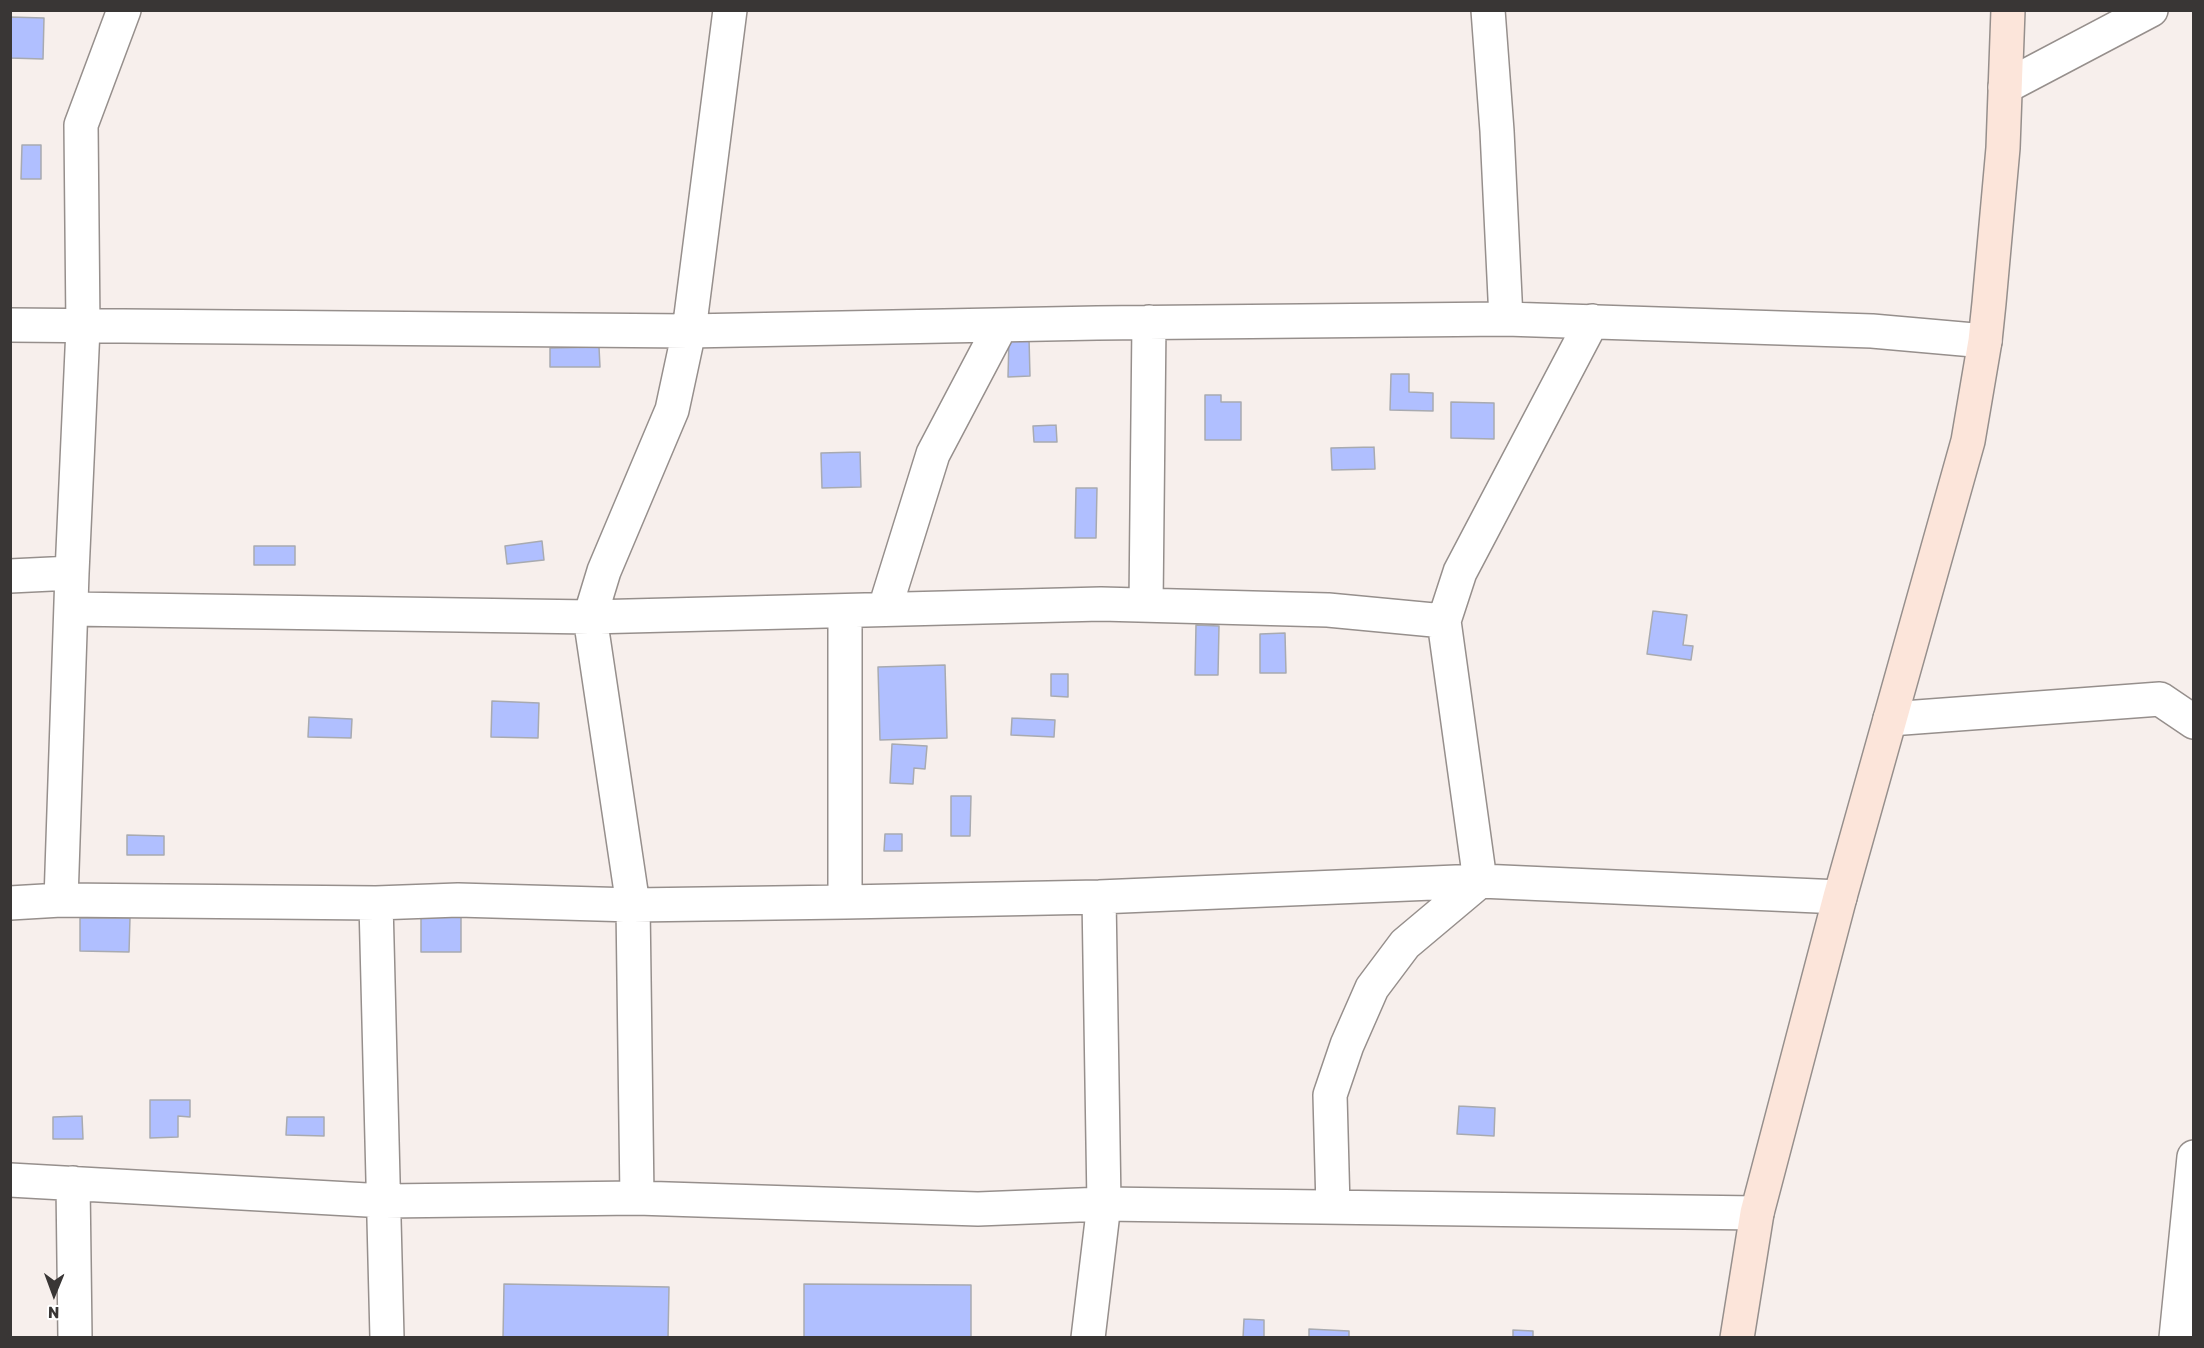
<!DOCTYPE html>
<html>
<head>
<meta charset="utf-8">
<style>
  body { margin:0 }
  #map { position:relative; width:2204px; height:1348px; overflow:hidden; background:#f7efec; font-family:Rubik,sans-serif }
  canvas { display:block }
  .frame { position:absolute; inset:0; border:12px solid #393635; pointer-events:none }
  .north { position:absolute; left:24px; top:1264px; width:60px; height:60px; -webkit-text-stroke:4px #fff; paint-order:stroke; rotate:181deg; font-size:16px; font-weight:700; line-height:24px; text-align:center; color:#393635 }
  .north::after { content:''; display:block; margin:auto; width:21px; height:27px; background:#393635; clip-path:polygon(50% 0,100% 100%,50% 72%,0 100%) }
</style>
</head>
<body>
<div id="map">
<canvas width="2204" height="1348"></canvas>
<div class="frame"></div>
<div class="north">N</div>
</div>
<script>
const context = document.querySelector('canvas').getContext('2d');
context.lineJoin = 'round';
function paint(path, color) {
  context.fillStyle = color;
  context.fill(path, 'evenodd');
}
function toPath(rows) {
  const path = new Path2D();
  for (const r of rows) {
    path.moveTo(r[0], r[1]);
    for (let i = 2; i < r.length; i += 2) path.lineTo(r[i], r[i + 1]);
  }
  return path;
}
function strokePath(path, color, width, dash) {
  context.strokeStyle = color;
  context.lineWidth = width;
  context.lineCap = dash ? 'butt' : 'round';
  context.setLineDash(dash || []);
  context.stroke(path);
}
const building = toPath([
  [10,17,44,18,43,59,10,58,10,17],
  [22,145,41,145,41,179,21,179,22,145],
  [1009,338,1029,338,1030,376,1008,377,1009,338],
  [599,347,600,367,550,367,550,348,599,347],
  [1391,374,1409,374,1409,392,1433,393,1433,411,1390,410,1391,374],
  [1205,395,1221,395,1221,402,1241,402,1241,440,1205,440,1205,395],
  [1451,402,1494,403,1494,439,1451,438,1451,402],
  [1056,425,1057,442,1034,442,1033,426,1056,425],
  [1374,447,1375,469,1332,470,1331,448,1374,447],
  [860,452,861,487,822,488,821,453,860,452],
  [1076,488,1097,488,1096,538,1075,538,1076,488],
  [542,541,544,560,507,564,505,546,542,541],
  [254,546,295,546,295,565,254,565,254,546],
  [1653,611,1687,615,1683,645,1693,646,1691,660,1647,654,1653,611],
  [1196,625,1219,626,1218,675,1195,675,1196,625],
  [1285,633,1286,673,1260,673,1260,634,1285,633],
  [945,665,947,738,880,740,878,667,945,665],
  [1051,674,1068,674,1068,697,1051,696,1051,674],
  [492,701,539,703,538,738,491,737,492,701],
  [309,717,352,719,351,738,308,737,309,717],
  [1012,718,1055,720,1054,737,1011,735,1012,718],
  [892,744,927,746,925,769,914,768,913,784,890,783,892,744],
  [951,796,971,796,970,836,951,836,951,796],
  [885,834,902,834,902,851,884,851,885,834],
  [127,835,164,836,164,855,127,855,127,835],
  [461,913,461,952,421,952,421,914,461,913],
  [80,918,130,918,129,952,80,951,80,918],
  [150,1100,190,1100,190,1117,178,1116,178,1137,150,1138,150,1100],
  [1459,1106,1495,1108,1494,1136,1457,1134,1459,1106],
  [82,1116,83,1139,53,1139,53,1117,82,1116],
  [287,1117,324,1117,324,1136,286,1135,287,1117],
  [504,1284,669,1287,668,1338,503,1338,504,1284],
  [804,1284,971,1285,971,1338,804,1338,804,1284],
  [1244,1319,1264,1320,1264,1338,1243,1338,1244,1319],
  [1309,1329,1349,1331,1349,1338,1309,1338,1309,1329],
  [1513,1330,1533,1331,1533,1338,1513,1338,1513,1330]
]);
paint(building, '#b0bfff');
strokePath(building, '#a8aab0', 1.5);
const street = toPath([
  [1488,10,1497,131,1506,319],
  [2005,87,2151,10],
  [10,325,689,331,1097,323,1506,319,1872,331,1985,341],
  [72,573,83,328,81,125,124,10],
  [10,576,72,573,61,900],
  [1146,605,1149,322],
  [885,608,933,454,1001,325],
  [72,609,590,617,1101,604,1328,610,1444,621,1480,881,1405,944,1372,988,1347,1045,1330,1095,1333,1207],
  [1444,621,1460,572,1592,321],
  [1890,719,2160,699,2194,722],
  [845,902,845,612],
  [10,903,61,900,376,903,387,1338],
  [376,903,458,900,633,905,845,902,1099,897,1480,881,1840,897],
  [10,1180,385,1201,637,1198,978,1209,1104,1204,1757,1213],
  [73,1183,75,1338],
  [637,1198,633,905,590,617,604,571,672,410,689,331,730,10],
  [1088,1338,1104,1204,1099,897],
  [2176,1338,2194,1157]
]);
const secondary = toPath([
  [1737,1338,1757,1213,1840,897,1968,441,1985,341,1989,303,2003,148,2008,10]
]);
strokePath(street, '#968f8c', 36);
strokePath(secondary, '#968f8c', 36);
strokePath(street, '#fff', 33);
strokePath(secondary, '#fce5da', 33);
</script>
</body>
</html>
